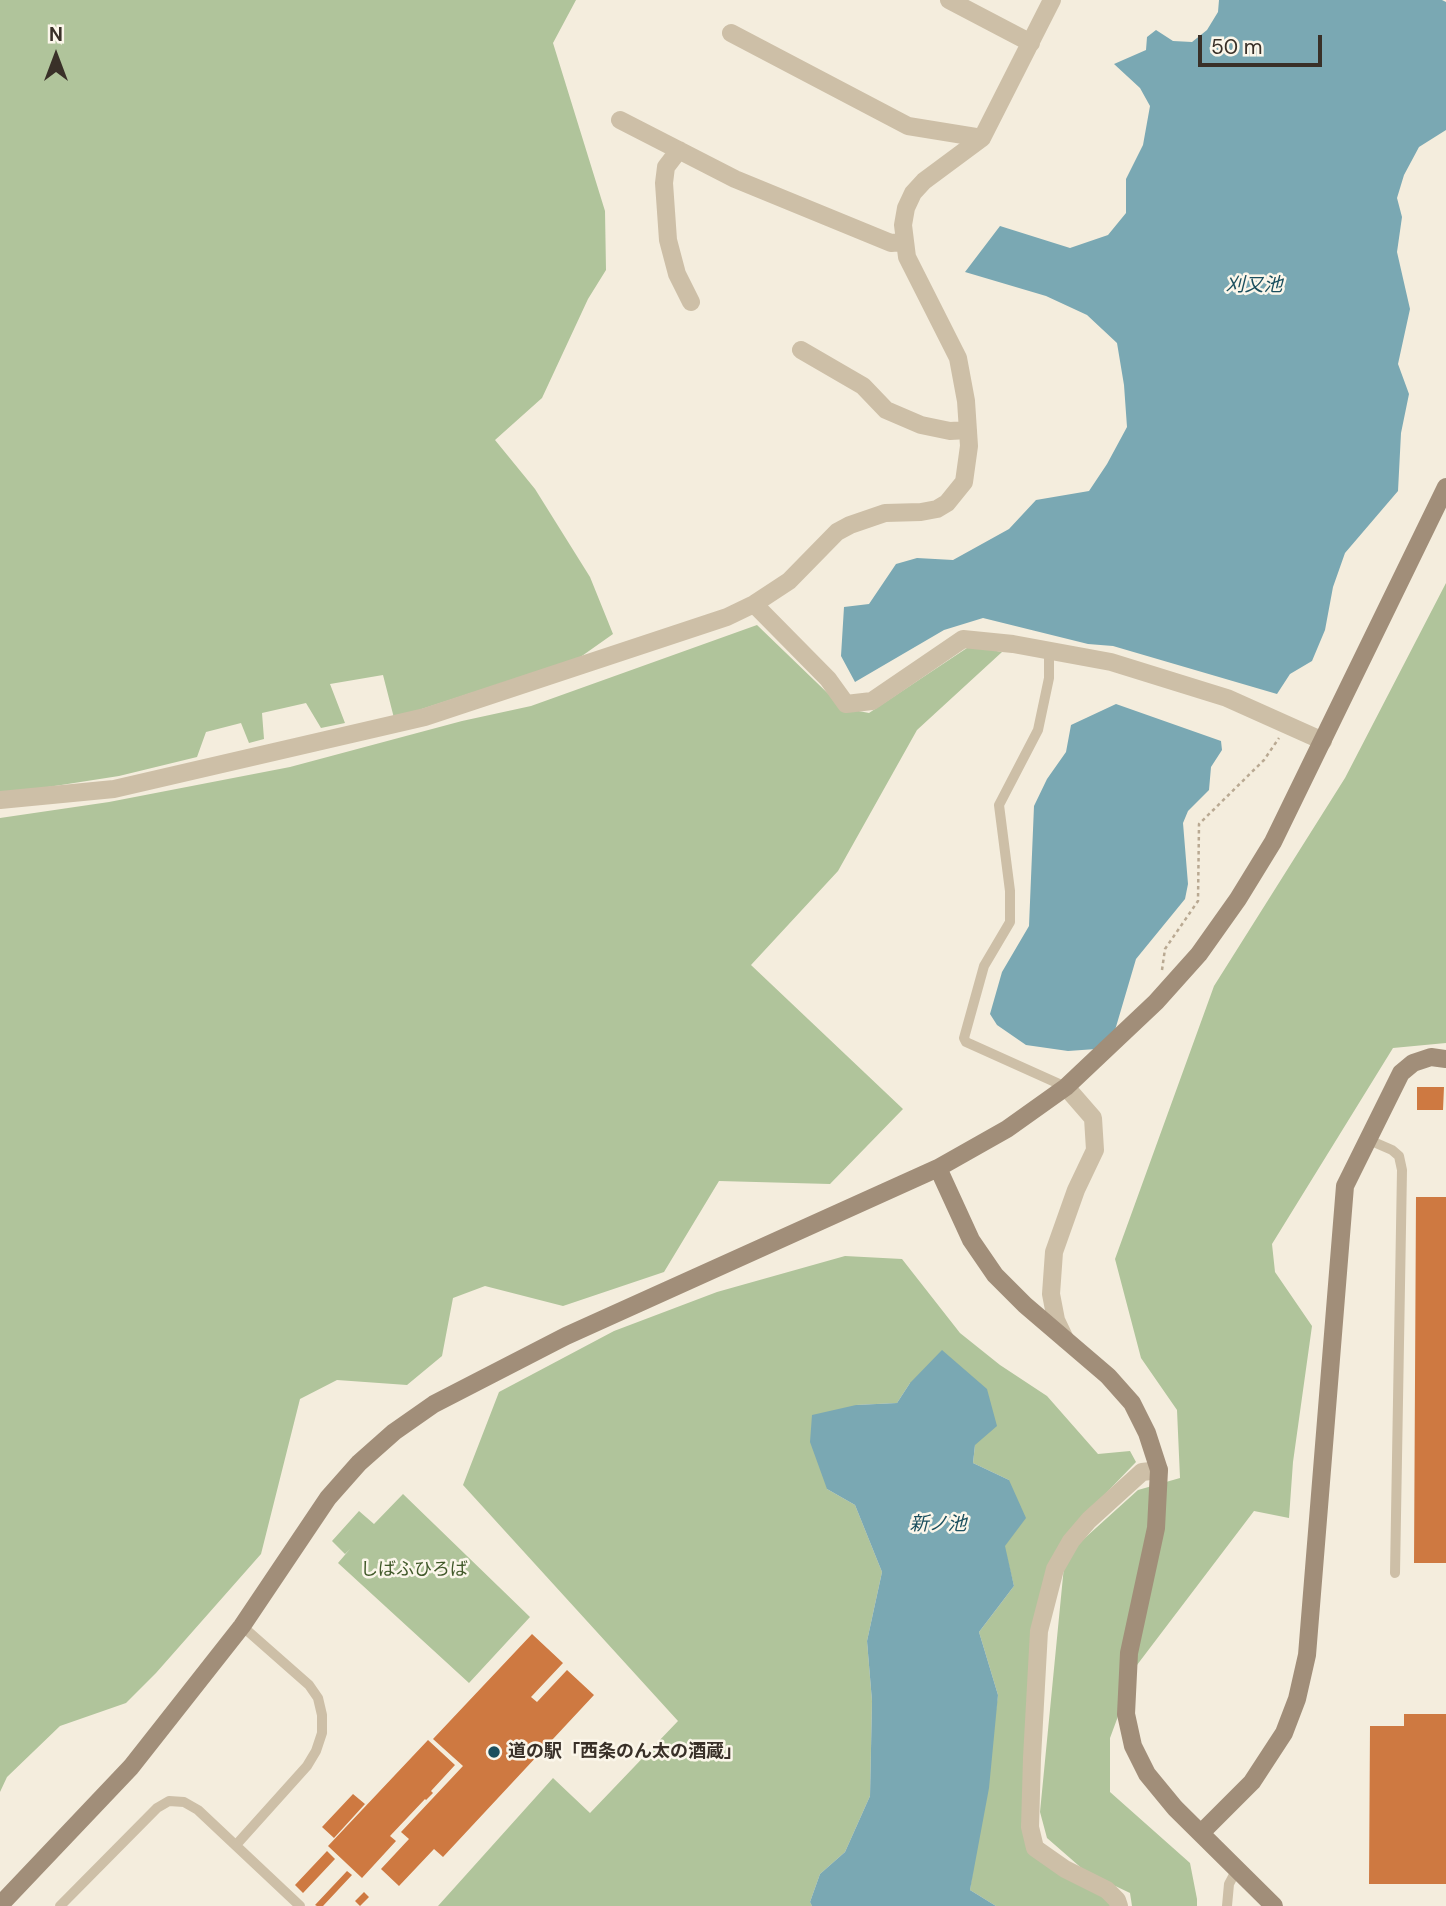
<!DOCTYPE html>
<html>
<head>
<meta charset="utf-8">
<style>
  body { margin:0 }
  #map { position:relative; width:1446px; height:1906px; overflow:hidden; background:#f4eddd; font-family:"DM Sans",sans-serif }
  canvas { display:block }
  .north { position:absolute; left:21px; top:21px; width:70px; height:70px; -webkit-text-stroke:5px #fbf6ea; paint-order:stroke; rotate:0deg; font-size:19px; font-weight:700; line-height:28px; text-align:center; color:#393028 }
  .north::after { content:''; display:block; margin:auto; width:24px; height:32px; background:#393028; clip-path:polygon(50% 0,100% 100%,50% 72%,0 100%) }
  .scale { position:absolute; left:1198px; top:35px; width:124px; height:32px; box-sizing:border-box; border:4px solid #393028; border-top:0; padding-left:9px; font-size:21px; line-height:24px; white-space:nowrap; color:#393028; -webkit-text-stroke:5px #fbf6ea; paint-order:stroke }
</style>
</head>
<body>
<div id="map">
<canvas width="1446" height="1906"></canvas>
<div class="north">N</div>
<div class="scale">50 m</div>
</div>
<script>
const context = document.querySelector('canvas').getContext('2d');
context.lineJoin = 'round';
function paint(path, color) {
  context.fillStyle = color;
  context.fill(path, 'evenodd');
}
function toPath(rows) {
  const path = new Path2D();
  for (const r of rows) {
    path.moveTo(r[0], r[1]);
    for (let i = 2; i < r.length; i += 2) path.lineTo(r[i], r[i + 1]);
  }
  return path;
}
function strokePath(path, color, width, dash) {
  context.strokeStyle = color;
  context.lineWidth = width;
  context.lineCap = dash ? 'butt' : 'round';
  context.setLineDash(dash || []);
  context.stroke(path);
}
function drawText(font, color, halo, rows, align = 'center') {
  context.font = font + ' "DM Sans","Noto Sans JP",sans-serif';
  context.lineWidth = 5;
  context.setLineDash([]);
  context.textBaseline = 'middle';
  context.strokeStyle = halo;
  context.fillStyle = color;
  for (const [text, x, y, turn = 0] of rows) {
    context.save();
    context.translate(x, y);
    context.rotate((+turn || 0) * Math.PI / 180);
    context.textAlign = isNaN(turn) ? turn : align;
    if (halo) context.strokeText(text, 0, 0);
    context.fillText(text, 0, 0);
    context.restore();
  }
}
paint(toPath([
  [0,0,576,0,553,43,605,211,606,270,588,299,542,398,495,440,535,489,590,577,613,634,579,658,394,718,383,675,330,684,345,723,321,728,306,703,262,713,264,739,249,743,241,723,206,732,197,757,119,776,29,790,0,792],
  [1446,583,1446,1043,1393,1048,1272,1244,1275,1272,1312,1326,1293,1462,1289,1518,1254,1511,1137,1665,1110,1738,1110,1792,1190,1863,1197,1899,1197,1906,1132,1906,1130,1893,1086,1872,1047,1838,1040,1812,1065,1556,1138,1490,1180,1478,1177,1410,1141,1358,1115,1259,1214,986,1345,778],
  [757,625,843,708,869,713,970,646,1002,652,917,730,838,871,751,965,903,1109,830,1184,719,1181,664,1272,563,1306,485,1286,453,1298,442,1356,407,1385,337,1380,300,1399,261,1554,156,1673,126,1703,60,1726,7,1777,0,1792,0,818,109,802,290,767,462,721,531,706],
  [845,1256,902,1259,960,1333,1000,1365,1047,1396,1098,1454,1130,1451,1136,1462,1084,1516,1049,1567,1024,1827,1103,1895,1112,1906,996,1906,970,1890,998,1695,979,1632,1014,1586,1004,1546,1009,1480,973,1463,975,1445,910,1383,897,1403,856,1405,827,1489,855,1505,882,1572,867,1641,872,1701,870,1796,845,1852,820,1874,810,1902,812,1906,438,1906,553,1778,590,1813,678,1721,463,1485,499,1392,614,1331,717,1292],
  [403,1494,530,1617,469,1683,338,1563,350,1549,345,1554,332,1541,359,1511,374,1524]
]), '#b0c49b');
paint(toPath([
  [1219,0,1442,0,1446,2,1446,130,1419,147,1404,175,1397,198,1402,217,1397,252,1410,309,1398,364,1409,394,1401,433,1398,491,1345,553,1333,587,1325,630,1312,661,1290,674,1277,694,1113,646,1088,644,983,618,944,630,855,682,841,656,844,607,869,604,896,564,917,558,953,560,1009,529,1036,500,1089,491,1107,464,1127,427,1124,385,1117,343,1087,315,1046,296,965,272,1000,226,1070,248,1108,235,1126,213,1126,179,1143,145,1150,106,1140,88,1114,64,1146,50,1147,37,1156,30,1173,41,1192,42,1207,30,1218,12],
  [1116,704,1221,741,1222,750,1211,767,1209,790,1188,811,1183,823,1188,884,1185,899,1136,959,1113,1037,1096,1049,1068,1051,1026,1045,997,1025,990,1014,1002,972,1029,926,1034,806,1047,779,1066,752,1071,725],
  [942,1350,987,1389,997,1426,975,1445,973,1463,1009,1480,1026,1518,1005,1546,1014,1586,979,1632,998,1695,989,1788,970,1890,996,1906,812,1906,810,1902,820,1874,845,1852,870,1796,872,1701,867,1641,882,1572,855,1505,827,1489,810,1442,812,1415,856,1405,897,1403,910,1383]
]), '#7aa8b3');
paint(toPath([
  [1417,1087,1444,1087,1443,1110,1417,1110],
  [1416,1197,1446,1197,1446,1563,1414,1563],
  [532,1634,563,1663,531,1697,537,1702,567,1670,594,1695,443,1857,434,1849,399,1886,381,1869,409,1839,401,1832,463,1766,433,1739],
  [1404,1714,1446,1714,1446,1884,1369,1884,1370,1726,1404,1726],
  [428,1740,455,1765,431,1791,433,1793,426,1800,425,1799,390,1836,396,1841,362,1878,328,1846],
  [353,1794,365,1804,334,1838,322,1827],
  [327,1851,335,1859,303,1893,295,1885],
  [347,1871,352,1875,323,1906,317,1906,315,1905],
  [364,1892,369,1897,360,1906,355,1901]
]), '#ce7941');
strokePath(toPath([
  [1162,970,1165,949,1198,901,1199,824,1264,760,1279,738]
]), '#b9a992', 2.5, [3.5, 3.5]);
strokePath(toPath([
  [1049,650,1049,678,1038,730,999,805,1010,891,1010,922,984,966,964,1038,966,1042,1066,1087],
  [1369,1140,1392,1150,1399,1156,1402,1170,1395,1573],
  [236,1845,307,1766,316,1751,322,1733,322,1715,318,1698,309,1685,242,1626],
  [60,1906,157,1808,169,1801,184,1802,198,1810,300,1906],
  [1227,1906,1229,1884,1237,1869]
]), '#cdbfa7', 10);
strokePath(toPath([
  [949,0,1031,43],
  [731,33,908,126,982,138],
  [620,120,735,179,891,243,904,242],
  [679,150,666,167,664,183,668,240,677,274,691,302],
  [801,350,863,386,886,410,921,425,950,431,968,430],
  [754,604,828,679,846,704,872,701,963,639,1013,644,1111,662,1227,698,1323,741],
  [0,800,114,789,425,717,727,617,754,604,789,581,837,532,850,525,885,513,921,512,937,509,947,503,964,482,969,446,966,401,958,358,907,257,903,225,906,208,913,193,924,181,982,138,1052,0],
  [1065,1339,1056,1320,1051,1294,1054,1252,1076,1190,1095,1150,1093,1118,1066,1087],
  [1119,1906,1117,1900,1107,1890,1065,1869,1035,1848,1030,1827,1032,1758,1039,1631,1055,1569,1071,1541,1089,1520,1142,1472,1159,1470]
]), '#cdbfa7', 18);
strokePath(toPath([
  [938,1168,971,1240,995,1275,1025,1305,1108,1376,1132,1403,1147,1433,1159,1470,1156,1528,1129,1653,1126,1714,1133,1746,1147,1774,1175,1808,1274,1906],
  [1201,1833,1252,1782,1284,1733,1297,1699,1307,1655,1345,1186,1401,1073,1413,1063,1431,1057,1446,1059],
  [0,1905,131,1767,242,1626,328,1498,359,1463,394,1432,434,1404,566,1336,938,1168,1007,1129,1066,1087,1156,1002,1199,954,1238,899,1273,842,1446,487]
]), '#a18e79', 18);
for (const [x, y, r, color] of [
  [494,1752,7,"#1b4f5e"]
]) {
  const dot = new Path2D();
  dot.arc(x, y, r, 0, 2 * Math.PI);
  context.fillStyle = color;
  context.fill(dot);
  strokePath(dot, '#fbf6ea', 2.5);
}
drawText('18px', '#41592a', '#fbf6ea', [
  ["しばふひろば",414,1570]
]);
drawText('bold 18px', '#393028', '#fbf6ea', [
  ["道の駅「西条のん太の酒蔵」",508,1752]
], 'left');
drawText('italic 19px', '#1b4f5e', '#fbf6ea', [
  ["刈又池",1254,286],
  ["新ノ池",938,1525]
]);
</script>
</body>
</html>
